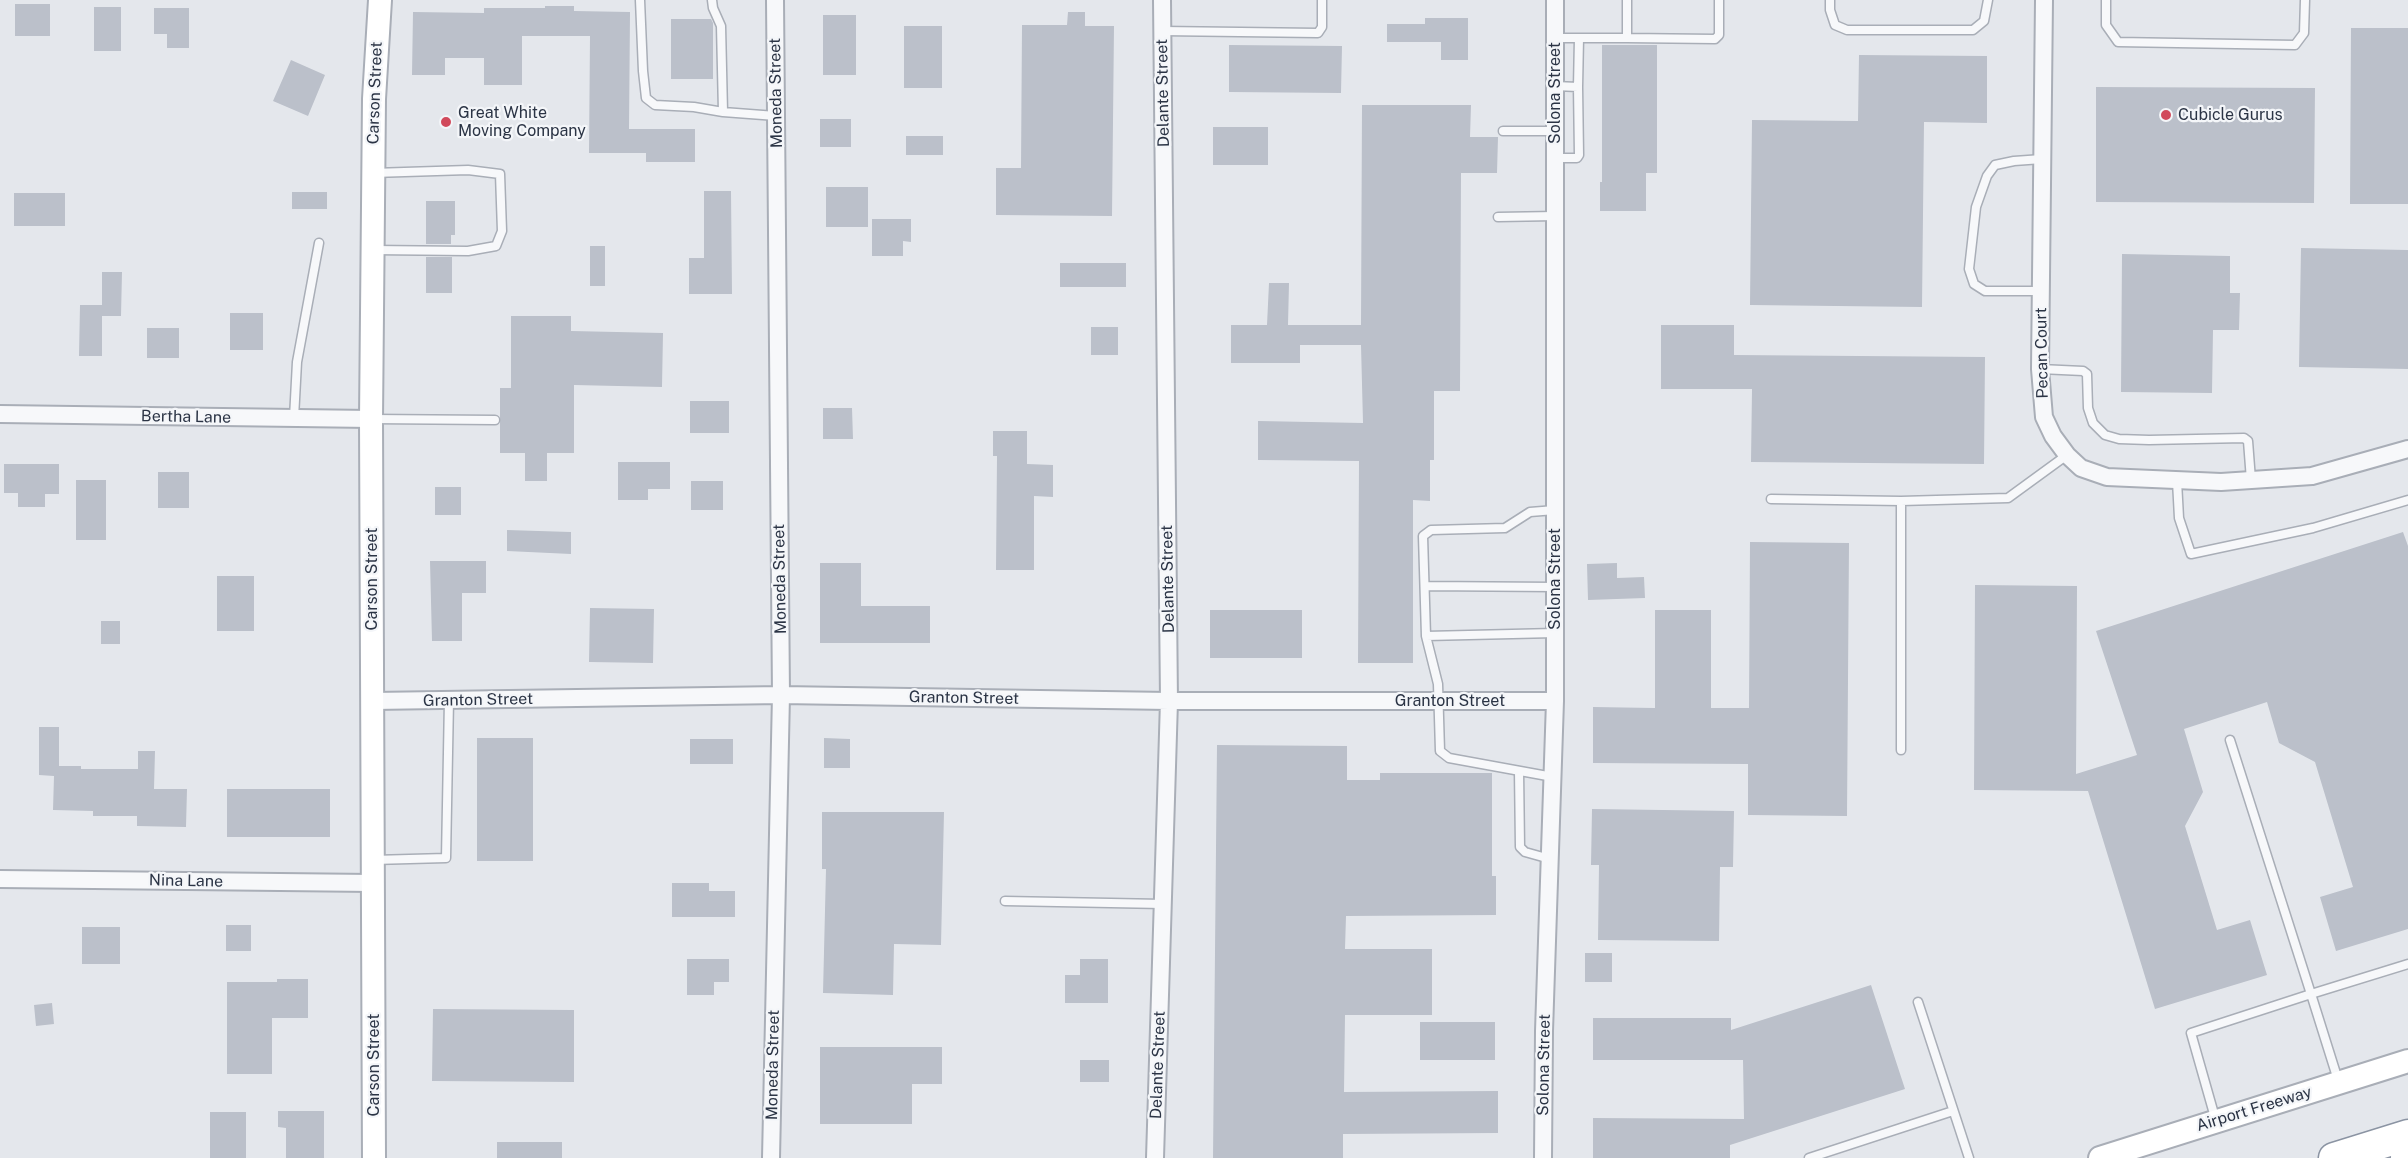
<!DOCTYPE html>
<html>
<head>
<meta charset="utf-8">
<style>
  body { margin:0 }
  canvas { display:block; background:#e4e7ec }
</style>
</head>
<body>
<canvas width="2408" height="1158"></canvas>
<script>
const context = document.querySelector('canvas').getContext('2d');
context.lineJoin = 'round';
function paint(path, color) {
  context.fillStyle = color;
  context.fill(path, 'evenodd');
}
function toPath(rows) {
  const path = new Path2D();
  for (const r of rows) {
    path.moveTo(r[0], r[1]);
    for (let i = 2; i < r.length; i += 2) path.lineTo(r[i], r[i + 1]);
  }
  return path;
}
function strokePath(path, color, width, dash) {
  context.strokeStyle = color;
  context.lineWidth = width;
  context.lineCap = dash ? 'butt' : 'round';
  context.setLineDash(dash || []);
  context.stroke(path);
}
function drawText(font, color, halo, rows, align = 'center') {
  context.font = font + ' "Public Sans",sans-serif';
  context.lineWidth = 4.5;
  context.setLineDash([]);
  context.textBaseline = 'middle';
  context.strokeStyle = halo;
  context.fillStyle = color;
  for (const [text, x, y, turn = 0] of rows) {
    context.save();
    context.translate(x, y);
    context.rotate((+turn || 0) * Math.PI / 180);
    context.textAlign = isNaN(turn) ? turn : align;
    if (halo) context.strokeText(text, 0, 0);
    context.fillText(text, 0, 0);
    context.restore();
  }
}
paint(toPath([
  [15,4,50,4,50,36,15,36],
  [545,6,574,6,574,11,630,12,629,129,695,129,695,162,646,162,646,153,589,153,590,36,522,36,522,85,484,85,484,58,445,58,445,75,412,75,413,12,484,13,484,8,545,8],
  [94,7,121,7,121,51,94,51],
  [154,8,189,8,189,48,167,48,167,34,154,34],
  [1068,12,1085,12,1085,26,1114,26,1112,216,996,215,996,168,1021,168,1022,25,1067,25],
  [823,15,856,15,856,75,823,75],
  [1425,18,1468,18,1468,60,1441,60,1441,42,1387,42,1387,24,1425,24],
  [671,19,711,19,713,23,713,79,671,79],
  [904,26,942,26,942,88,904,88],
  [2351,28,2408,28,2408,204,2350,204],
  [1229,45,1342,46,1341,93,1229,92],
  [1602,45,1657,45,1657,173,1646,173,1646,211,1600,211,1600,182,1602,182],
  [1859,55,1987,56,1987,123,1924,122,1922,307,1750,305,1752,120,1858,121],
  [291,60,325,75,308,116,273,101],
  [2096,87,2315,88,2314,203,2096,202],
  [1362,105,1471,105,1470,137,1498,137,1497,173,1461,173,1460,391,1434,391,1434,460,1430,460,1430,501,1413,500,1413,663,1358,663,1359,461,1258,460,1258,421,1363,423,1361,345,1300,345,1300,363,1231,363,1231,325,1267,325,1269,283,1289,283,1288,325,1361,325],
  [820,119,851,119,851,147,820,147],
  [1213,127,1268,127,1268,165,1213,165],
  [906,136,943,136,943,155,906,155],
  [826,187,868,187,868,227,826,227],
  [704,191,731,191,732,294,689,294,689,258,704,258],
  [292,192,327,192,327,209,292,209],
  [14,193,65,193,65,226,14,226],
  [426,201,455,201,455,235,451,235,451,244,426,244],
  [872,219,911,219,911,242,903,241,903,256,872,256],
  [590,246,605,246,605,286,590,286],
  [2301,248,2408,250,2408,369,2299,367],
  [2122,254,2230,256,2230,293,2240,293,2239,330,2213,330,2212,393,2121,392],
  [426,257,452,257,452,293,426,293],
  [1060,263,1126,263,1126,287,1060,287],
  [102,272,122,272,121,316,102,316,102,356,79,356,80,305,102,305],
  [230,313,263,313,263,350,230,350],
  [511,316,571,316,571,331,663,333,662,387,574,385,574,453,547,453,547,481,525,481,525,453,500,453,500,388,511,388],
  [1661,325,1734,325,1734,355,1985,357,1984,464,1751,462,1752,389,1661,389],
  [1091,327,1118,327,1118,355,1091,355],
  [147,328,179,328,179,358,147,358],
  [690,401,729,401,729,433,690,433],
  [823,408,852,408,853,439,823,439],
  [993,431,1027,431,1027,464,1053,465,1053,497,1034,496,1034,570,996,570,997,456,993,456],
  [618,462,670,462,670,489,648,489,648,500,618,500],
  [4,464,59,464,59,494,45,494,45,507,18,507,18,493,4,493],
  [158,472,189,472,189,508,158,508],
  [76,480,106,480,106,540,76,540],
  [691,481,723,481,723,510,691,510],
  [435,487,461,487,461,515,435,515],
  [507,530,571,532,571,554,507,551],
  [2403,532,2408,546,2408,929,2336,951,2320,897,2353,887,2315,762,2279,743,2267,702,2184,729,2203,792,2185,826,2217,930,2250,920,2267,975,2155,1009,2088,791,1974,790,1975,585,2077,586,2076,774,2137,755,2096,631],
  [1750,542,1849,543,1847,816,1748,815,1748,764,1593,763,1593,707,1655,708,1655,610,1711,610,1711,708,1749,708],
  [430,561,486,561,486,593,462,593,462,641,432,641],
  [820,563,861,563,861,606,930,606,930,643,820,643],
  [1617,563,1617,578,1644,577,1645,598,1588,600,1587,564],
  [217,576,254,576,254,631,217,631],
  [590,608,654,609,653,663,589,662],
  [1210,610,1302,610,1302,658,1210,658],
  [101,621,120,621,120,644,101,644],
  [39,727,59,727,59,766,81,766,81,769,138,769,138,751,155,751,154,789,187,789,186,827,137,826,137,816,93,816,93,811,53,810,54,776,39,775],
  [477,738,533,738,533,861,477,861],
  [824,738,850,739,850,768,824,768],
  [690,739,733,739,733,764,690,764],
  [1217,745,1347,746,1347,780,1380,780,1380,773,1492,773,1492,876,1496,876,1496,915,1346,916,1345,949,1432,949,1432,1015,1345,1015,1344,1092,1498,1091,1498,1133,1343,1134,1343,1158,1213,1158],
  [227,789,330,789,330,837,227,837],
  [1592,809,1734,811,1733,867,1720,867,1719,941,1598,940,1599,865,1591,865],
  [822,812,944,812,941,945,894,944,893,995,823,993,826,869,822,869],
  [672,883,709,883,709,891,735,891,735,917,672,917],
  [226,925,251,925,251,951,226,951],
  [82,927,120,927,120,964,82,964],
  [1585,953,1612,953,1612,982,1585,982],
  [687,959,729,959,729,982,714,982,714,995,687,995],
  [1080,959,1108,959,1108,1003,1065,1003,1065,975,1080,975],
  [277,979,308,979,308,1018,272,1018,272,1074,227,1074,227,982,277,982],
  [1871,985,1905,1089,1730,1145,1730,1158,1593,1158,1593,1118,1744,1119,1743,1060,1593,1060,1593,1018,1731,1018,1731,1030],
  [52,1003,54,1024,36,1026,34,1005],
  [433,1009,574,1010,574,1082,432,1081],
  [1420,1022,1495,1022,1495,1060,1420,1060],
  [820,1047,942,1047,942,1084,912,1084,912,1124,820,1124],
  [1080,1060,1109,1060,1109,1082,1080,1082],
  [278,1111,324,1111,324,1158,286,1158,286,1128,278,1127],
  [210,1112,246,1112,246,1158,210,1158],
  [497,1142,562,1142,562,1158,497,1158]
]), '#bbc0ca');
const lane = toPath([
  [640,0,643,71,646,98,655,105,694,107,723,112,721,26,713,8,712,0],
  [1830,0,1830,10,1835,25,1847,30,1973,30,1984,21,1988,0],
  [2106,0,2106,25,2118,42,2295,45,2304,33,2305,0],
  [1162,31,1318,33,1322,27,1322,0],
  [1555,38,1579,38,1578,87],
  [1579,38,1627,38,1627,0],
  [1627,38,1715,39,1719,35,1719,0],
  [1555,86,1578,87,1579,155,1577,158,1555,158],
  [723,112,776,116],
  [1503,131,1555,131],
  [1498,217,1555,216],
  [373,250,468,251,496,246,502,231,500,174,468,170,373,173],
  [2041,291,1985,291,1974,284,1969,269,1976,207,1987,176,1995,165,2014,161,2042,159],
  [2040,369,2083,371,2087,374,2088,408,2093,423,2105,435,2119,439,2149,440,2244,438,2248,441,2251,480],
  [294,418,297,362,319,243],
  [371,419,495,420],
  [2177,481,2179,518,2191,554,2313,528,2408,500],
  [1771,499,1901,501],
  [1425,586,1555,587],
  [1426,636,1555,633],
  [1901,750,1901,501,2008,498,2067,455],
  [1519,771,1520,847,1525,852,1550,859],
  [1553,777,1449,758,1440,751,1438,684,1426,636,1423,536,1431,530,1505,528,1530,512,1555,510],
  [373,860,446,858,449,700],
  [1005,901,1163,904],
  [1918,1002,1969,1158],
  [2338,1080,2311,994,2408,964],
  [2216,1121,2191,1033,2311,994,2230,740],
  [1809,1158,1953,1111]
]);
const street = toPath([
  [2044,0,2040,369,2044,417,2053,436,2067,455,2081,468,2107,477,2221,482,2312,476,2408,449],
  [0,414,371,419],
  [373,701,781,695,1169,701,1555,701],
  [0,879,373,883],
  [771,1158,781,695,775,0],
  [1155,1158,1169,701,1162,0],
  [1543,1158,1544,1031,1555,701,1555,0]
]);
const secondary = toPath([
  [374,1158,371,419,374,99,380,0],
  [2100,1158,2408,1061]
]);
const highway = toPath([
  [2334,1158,2408,1135],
  [2406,1158,2408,1157]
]);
strokePath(lane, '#a9aeb7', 11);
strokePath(street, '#a9aeb7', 20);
strokePath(secondary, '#a9aeb7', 26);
strokePath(highway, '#8b94a3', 33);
strokePath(lane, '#f7f8fa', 8);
strokePath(street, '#f7f8fa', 16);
strokePath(secondary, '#fff', 22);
strokePath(highway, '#fff', 30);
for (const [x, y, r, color] of [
  [2166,115,6,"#d1495b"],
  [446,122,6,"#d1495b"]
]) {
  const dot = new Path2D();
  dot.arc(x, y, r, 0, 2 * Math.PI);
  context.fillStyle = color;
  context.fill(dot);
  strokePath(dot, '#f4f6f9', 2);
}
drawText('16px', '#2b3445', '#f4f6f9', [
  ["Carson Street",375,93,-88],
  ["Moneda Street",776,93,-91],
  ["Delante Street",1163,93,-91],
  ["Solona Street",1555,93,-90],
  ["Pecan Court",2042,353,-91],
  ["Bertha Lane",186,417,1],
  ["Carson Street",372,579,-90],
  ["Moneda Street",780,579,-91],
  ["Delante Street",1168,579,-91],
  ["Solona Street",1555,579,-90],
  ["Granton Street",964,698,1],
  ["Granton Street",478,700,-1],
  ["Granton Street",1450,701],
  ["Nina Lane",186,881,1],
  ["Carson Street",374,1065,-90],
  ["Moneda Street",773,1065,-89],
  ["Delante Street",1158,1065,-88],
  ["Solona Street",1544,1065,-89],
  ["Airport Freeway",2254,1109,-17]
]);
drawText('16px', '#2b3445', '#f4f6f9', [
  ["Great White",458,113],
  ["Moving Company",458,131],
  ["Cubicle Gurus",2178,115]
], 'left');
</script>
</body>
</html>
